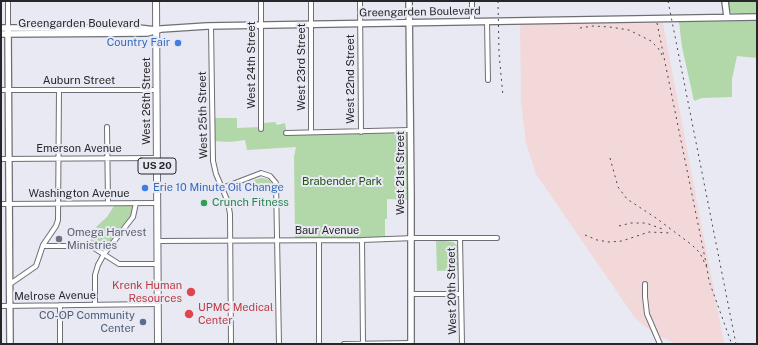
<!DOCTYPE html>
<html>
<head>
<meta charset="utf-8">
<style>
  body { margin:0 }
  #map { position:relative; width:758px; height:345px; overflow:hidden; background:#e8e9f3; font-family:"Public Sans",sans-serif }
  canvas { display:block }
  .frame { position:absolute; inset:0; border:2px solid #27272a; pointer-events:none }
</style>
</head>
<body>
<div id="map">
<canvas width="758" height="345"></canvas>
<div class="frame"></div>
</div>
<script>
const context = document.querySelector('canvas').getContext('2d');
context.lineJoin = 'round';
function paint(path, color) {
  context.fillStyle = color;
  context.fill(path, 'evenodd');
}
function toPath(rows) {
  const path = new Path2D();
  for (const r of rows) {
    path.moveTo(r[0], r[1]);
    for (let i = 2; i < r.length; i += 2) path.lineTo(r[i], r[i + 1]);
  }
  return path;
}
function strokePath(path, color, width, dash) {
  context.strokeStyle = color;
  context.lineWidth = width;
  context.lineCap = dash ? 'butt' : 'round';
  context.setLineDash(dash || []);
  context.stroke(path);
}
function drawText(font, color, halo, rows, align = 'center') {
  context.font = font + ' "Public Sans",sans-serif';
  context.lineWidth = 4;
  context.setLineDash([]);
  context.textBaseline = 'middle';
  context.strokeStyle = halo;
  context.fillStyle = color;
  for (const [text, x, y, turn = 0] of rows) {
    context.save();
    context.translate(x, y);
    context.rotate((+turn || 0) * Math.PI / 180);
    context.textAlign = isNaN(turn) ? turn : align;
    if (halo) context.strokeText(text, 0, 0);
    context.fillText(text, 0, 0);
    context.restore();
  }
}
paint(toPath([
  [663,23,724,343,676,344,656,335,635,318,536,174,526,143,521,103,520,24]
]), '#f3d8d9');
paint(toPath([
  [727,1,757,1,757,14,732,13,728,9],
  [757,21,757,58,737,56,732,79,732,97,702,98,694,101,682,47,679,22],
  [214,118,237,118,237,128,260,127,260,129,263,129,264,123,275,122,277,125,285,123,287,135,407,133,409,135,409,200,387,199,387,219,385,219,385,237,344,239,295,238,294,157,296,147,247,150,245,140,230,142,214,141],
  [261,178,267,179,270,181,273,187,258,187,254,180],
  [132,205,133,206,132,215,104,251,90,245,92,235,97,226,107,217,114,206],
  [436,240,453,242,458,246,459,270,437,271]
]), '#b2d8aa');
const street = toPath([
  [8,1,8,28],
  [261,1,261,129],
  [311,1,311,132],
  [360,1,361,132],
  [472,1,472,21],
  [487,21,488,80],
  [211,26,213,161,216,174,228,202,230,214,231,344],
  [1,90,157,90],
  [107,127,108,203],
  [286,133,410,130],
  [1,159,157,158],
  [222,188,261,173,270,176,276,183,279,344],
  [1,204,157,203],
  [460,238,462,344],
  [319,240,319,344],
  [362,240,363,344],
  [158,241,362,240,415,238,497,238],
  [43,246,88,246,94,248,119,264,158,264],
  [10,284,36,266,43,245,56,226,58,220,59,90],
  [645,284,645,297,647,314,660,344],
  [411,294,461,294],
  [60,305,60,344],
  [95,305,95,275,98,265,104,254,133,217,136,203],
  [1,306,158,304],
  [344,344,411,343]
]);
const secondary = toPath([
  [409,1,411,196,411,344],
  [725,1,727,17],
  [1,28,138,28,156,30],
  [8,28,10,344],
  [1,34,147,33,161,29,207,26,757,17]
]);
const primary = toPath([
  [156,1,158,344]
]);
strokePath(street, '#6e6e76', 6);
strokePath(secondary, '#6e6e76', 8);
strokePath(primary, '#6e6e76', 8);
strokePath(street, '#fff', 4);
strokePath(secondary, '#fff', 5.5);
strokePath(primary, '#fff', 6);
strokePath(toPath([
  [498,1,499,53,503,96],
  [668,1,736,344],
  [657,23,707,268],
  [580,28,593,26,610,27,629,30,651,41,658,48,662,55],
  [610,158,618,187,627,199,656,218,692,245,700,253,707,268,709,281,731,342],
  [619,226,631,223,646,223,665,230],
  [585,235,597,240,609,242,622,241,649,232,671,233]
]), '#454549', 1, [2, 4]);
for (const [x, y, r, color] of [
  [178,43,4,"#3f7fe0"],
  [145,188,4,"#3f7fe0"],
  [204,203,4,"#2e9e5b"],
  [59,239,4,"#6b7280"],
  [191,292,5,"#e0444e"],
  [189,314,5,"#e0444e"],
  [143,322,4,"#5c6f8a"]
]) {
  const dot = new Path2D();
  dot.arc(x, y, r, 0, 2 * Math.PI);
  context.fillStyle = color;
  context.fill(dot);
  strokePath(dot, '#e8e9f3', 1.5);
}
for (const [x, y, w] of [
  [157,166,38]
]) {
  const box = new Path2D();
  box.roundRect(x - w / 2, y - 8, w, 16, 3);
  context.fillStyle = '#e8e9f3';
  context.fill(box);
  strokePath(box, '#27272a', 1);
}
drawText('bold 10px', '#27272a', null, [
  ["US 20",157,166]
]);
drawText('11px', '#27272a', '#e8e9f3', [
  ["Greengarden Boulevard",420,12,-1],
  ["Greengarden Boulevard",79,24],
  ["West 24th Street",252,65,-90],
  ["West 23rd Street",302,67,-90],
  ["West 22nd Street",351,79,-90],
  ["Auburn Street",79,81],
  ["West 26th Street",147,101,-90],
  ["West 25th Street",203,115,-91],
  ["Emerson Avenue",79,149],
  ["West 21st Street",401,173,-90],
  ["Washington Avenue",79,194],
  ["Baur Avenue",327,231],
  ["West 20th Street",452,291,-91],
  ["Melrose Avenue",55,296,-1]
]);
drawText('11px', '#366cbe', '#e8e9f3', [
  ["Country Fair",170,43],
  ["Erie 10 Minute Oil Change",153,188,"left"]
], 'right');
drawText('11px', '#1c510d', '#e8e9f3', [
  ["Brabender Park",342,182]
]);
drawText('11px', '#27864d', '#e8e9f3', [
  ["Crunch Fitness",212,203]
], 'left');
drawText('11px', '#5b616d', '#e8e9f3', [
  ["Omega Harvest",67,233],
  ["Ministries",67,246]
], 'left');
drawText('11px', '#be3a42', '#e8e9f3', [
  ["Krenk Human",182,286],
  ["Resources",182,299],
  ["UPMC Medical",198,308,"left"],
  ["Center",198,321,"left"]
], 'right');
drawText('11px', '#4e5e75', '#e8e9f3', [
  ["CO-OP Community",135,316],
  ["Center",135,329]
], 'right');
</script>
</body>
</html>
